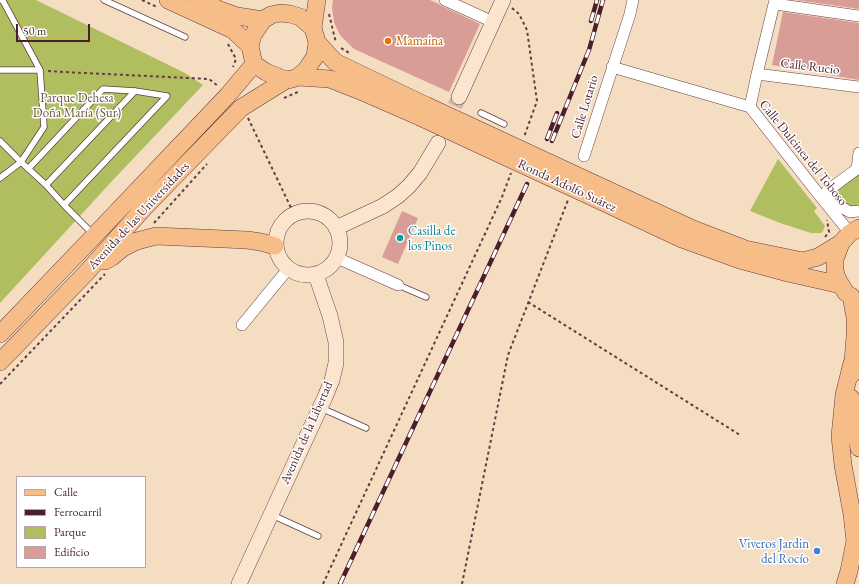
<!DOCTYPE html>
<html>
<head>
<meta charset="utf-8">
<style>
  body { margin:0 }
  #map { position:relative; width:859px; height:584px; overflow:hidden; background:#f5ddc2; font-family:"EB Garamond",serif }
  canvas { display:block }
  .legend { position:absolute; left:16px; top:476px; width:130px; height:92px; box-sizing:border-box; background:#fff; border:1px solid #b7a5aa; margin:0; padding:5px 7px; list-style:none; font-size:12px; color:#4a1f2b }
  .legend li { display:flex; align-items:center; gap:8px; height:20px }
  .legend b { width:20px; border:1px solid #b7a5aa }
  .scale { position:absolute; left:16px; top:24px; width:74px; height:18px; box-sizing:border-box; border:2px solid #4a1f2b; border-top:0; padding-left:5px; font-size:12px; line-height:14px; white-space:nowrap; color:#4a1f2b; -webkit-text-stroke:3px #fff; paint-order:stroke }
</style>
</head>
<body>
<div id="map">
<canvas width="859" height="584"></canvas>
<ul class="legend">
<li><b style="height:5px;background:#f7bd88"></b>Calle</li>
<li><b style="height:5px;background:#4a1f2b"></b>Ferrocarril</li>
<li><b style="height:11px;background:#b0be60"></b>Parque</li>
<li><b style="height:11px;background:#d99d97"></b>Edificio</li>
</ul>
<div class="scale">50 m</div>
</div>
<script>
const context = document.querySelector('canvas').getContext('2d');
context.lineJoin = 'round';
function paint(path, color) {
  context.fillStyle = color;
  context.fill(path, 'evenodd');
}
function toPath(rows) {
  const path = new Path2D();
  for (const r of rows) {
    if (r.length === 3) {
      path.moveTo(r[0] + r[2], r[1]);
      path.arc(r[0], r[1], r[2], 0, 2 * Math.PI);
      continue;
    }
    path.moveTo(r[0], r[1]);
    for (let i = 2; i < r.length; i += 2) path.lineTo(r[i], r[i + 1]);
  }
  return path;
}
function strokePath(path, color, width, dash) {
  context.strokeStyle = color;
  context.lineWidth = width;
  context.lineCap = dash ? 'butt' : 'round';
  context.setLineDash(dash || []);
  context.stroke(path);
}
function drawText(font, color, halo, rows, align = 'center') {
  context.font = font + ' "EB Garamond",serif';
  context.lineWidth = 3;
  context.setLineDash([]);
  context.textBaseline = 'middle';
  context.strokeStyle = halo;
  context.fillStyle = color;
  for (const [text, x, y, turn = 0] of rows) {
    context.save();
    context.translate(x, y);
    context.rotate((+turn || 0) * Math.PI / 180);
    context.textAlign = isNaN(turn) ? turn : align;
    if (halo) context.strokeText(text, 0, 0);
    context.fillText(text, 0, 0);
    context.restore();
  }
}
paint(toPath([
  [0,0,36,0,185,73,203,85,113,180,0,303],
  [778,159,817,208,814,211,825,226,823,231,821,233,811,233,780,223,750,211],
  [859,169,859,211,850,212,827,191]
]), '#b0be60');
paint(toPath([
  [333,0,430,0,439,4,442,6,480,24,449,92,354,49,340,35,334,22,332,8],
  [796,0,859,0,859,9],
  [783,12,859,23,859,80,772,65],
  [402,211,418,218,398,264,382,257]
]), '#d99d97');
strokePath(toPath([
  [445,127,459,97]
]), '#d3b7a4', 15, [15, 8]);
const lane = toPath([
  [1,0,3,1,40,70],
  [104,0,185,37],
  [0,70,40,70,44,127,21,162,0,178],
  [481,113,504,124],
  [0,141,21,162,46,185,64,205,93,234],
  [28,169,103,89,135,91,167,96,64,205],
  [46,185,135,91],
  [398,285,426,297],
  [321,408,366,428],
  [272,515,318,536]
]);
const street = toPath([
  [445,0,493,22],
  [775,4,859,16],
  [612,67,750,107,820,196,850,233],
  [757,74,859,87],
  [750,107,757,74,775,0],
  [859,153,857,169,859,169],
  [584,156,630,14,633,0],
  [857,169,827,191,841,207,850,212,859,211],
  [337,258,398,285],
  [242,325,288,269]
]);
const secondary = toPath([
  [459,97,503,0],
  [308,243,32],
  [336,228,383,206,398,196,409,186,420,173,438,143],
  [239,584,325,397,332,380,336,363,336,342,330,316,316,275]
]);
const primary = toPath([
  [168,0,233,30,250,46],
  [198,0,220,10,237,16,263,20],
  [280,13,290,14,300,17,313,28,317,42,315,57,312,61,306,70,298,77,292,79,286,80,266,72,254,64,250,46,253,35,263,20,271,15,280,13],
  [313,28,317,0],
  [317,42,335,62,425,105],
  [298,77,330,79,358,90,420,117],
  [595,184,693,229,745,249,803,261,818,257,841,243],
  [590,196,682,239,740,260,788,273,841,285],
  [105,261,112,257,123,248,137,241,156,236,247,240,261,242,275,246],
  [846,293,841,285,837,278,835,271,835,259,841,243,850,233,859,228],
  [851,296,855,317,855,336,852,374],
  [0,334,94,236,228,95,254,64],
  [0,362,86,273,144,208,241,108,286,80],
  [851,398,853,418,859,448],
  [845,584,849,571,855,541,852,514,843,465,840,436,844,395,852,363]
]);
strokePath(lane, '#643c42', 7);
strokePath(street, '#643c42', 12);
strokePath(secondary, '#643c42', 16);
strokePath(primary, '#643c42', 18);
strokePath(toPath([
  [142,0,157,7],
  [512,8,519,14,527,30,537,101,524,137],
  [329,14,336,43],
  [228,44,236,59,233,67],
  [341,48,351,54],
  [48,71,64,72,209,79,218,86],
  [284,98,298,92],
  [248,118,294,214],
  [154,223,207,164],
  [825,237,829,232,827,220],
  [528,302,740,435],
  [0,384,105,274],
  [323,584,502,197,511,173],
  [462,584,508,355,568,200]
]), '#643c42', 2, [3, 3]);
strokePath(lane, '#fff', 5.5);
strokePath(street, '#fff', 11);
strokePath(secondary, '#fce5cf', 15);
strokePath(primary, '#f7bd88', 17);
const rail = toPath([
  [591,21,597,0],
  [547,139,557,113],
  [552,141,589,50,603,0],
  [340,584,527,184]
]);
strokePath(rail, '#4a1f2b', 4.5);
strokePath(rail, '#fff', 3, [9]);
const primaryBridge = toPath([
  [425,105,595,184],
  [420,117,590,196]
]);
strokePath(primaryBridge, '#643c42', 18, []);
strokePath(primaryBridge, '#f7bd88', 17);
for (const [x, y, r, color] of [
  [388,41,4,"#e8710a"],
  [400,238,4,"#0f9aa8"],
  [817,551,4,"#3f7fe0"]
]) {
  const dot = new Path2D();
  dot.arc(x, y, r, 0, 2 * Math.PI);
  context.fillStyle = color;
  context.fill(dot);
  strokePath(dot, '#fff', 1.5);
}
drawText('13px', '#c56008', '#fff', [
  ["Mamaina",396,41]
], 'left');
drawText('13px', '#4a1f2b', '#fff', [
  ["Calle Rucio",810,67,7],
  ["Calle Lotario",585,107,-73],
  ["Calle Dulcinea del Toboso",803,153,51],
  ["Ronda Adolfo Suárez",567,186,25],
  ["Avenida de las Universidades",139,216,-47],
  ["Avenida de la Libertad",307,433,-66]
]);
drawText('13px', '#6e573e', '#fff', [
  ["Parque Dehesa",77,98],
  ["Doña María (Sur)",77,113]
]);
drawText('13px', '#0d838f', '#fff', [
  ["Casilla de",408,231],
  ["los Pinos",408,246]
], 'left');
drawText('13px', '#366cbe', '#fff', [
  ["Viveros Jardin",809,544],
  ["del Rocío",809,559]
], 'right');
</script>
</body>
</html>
